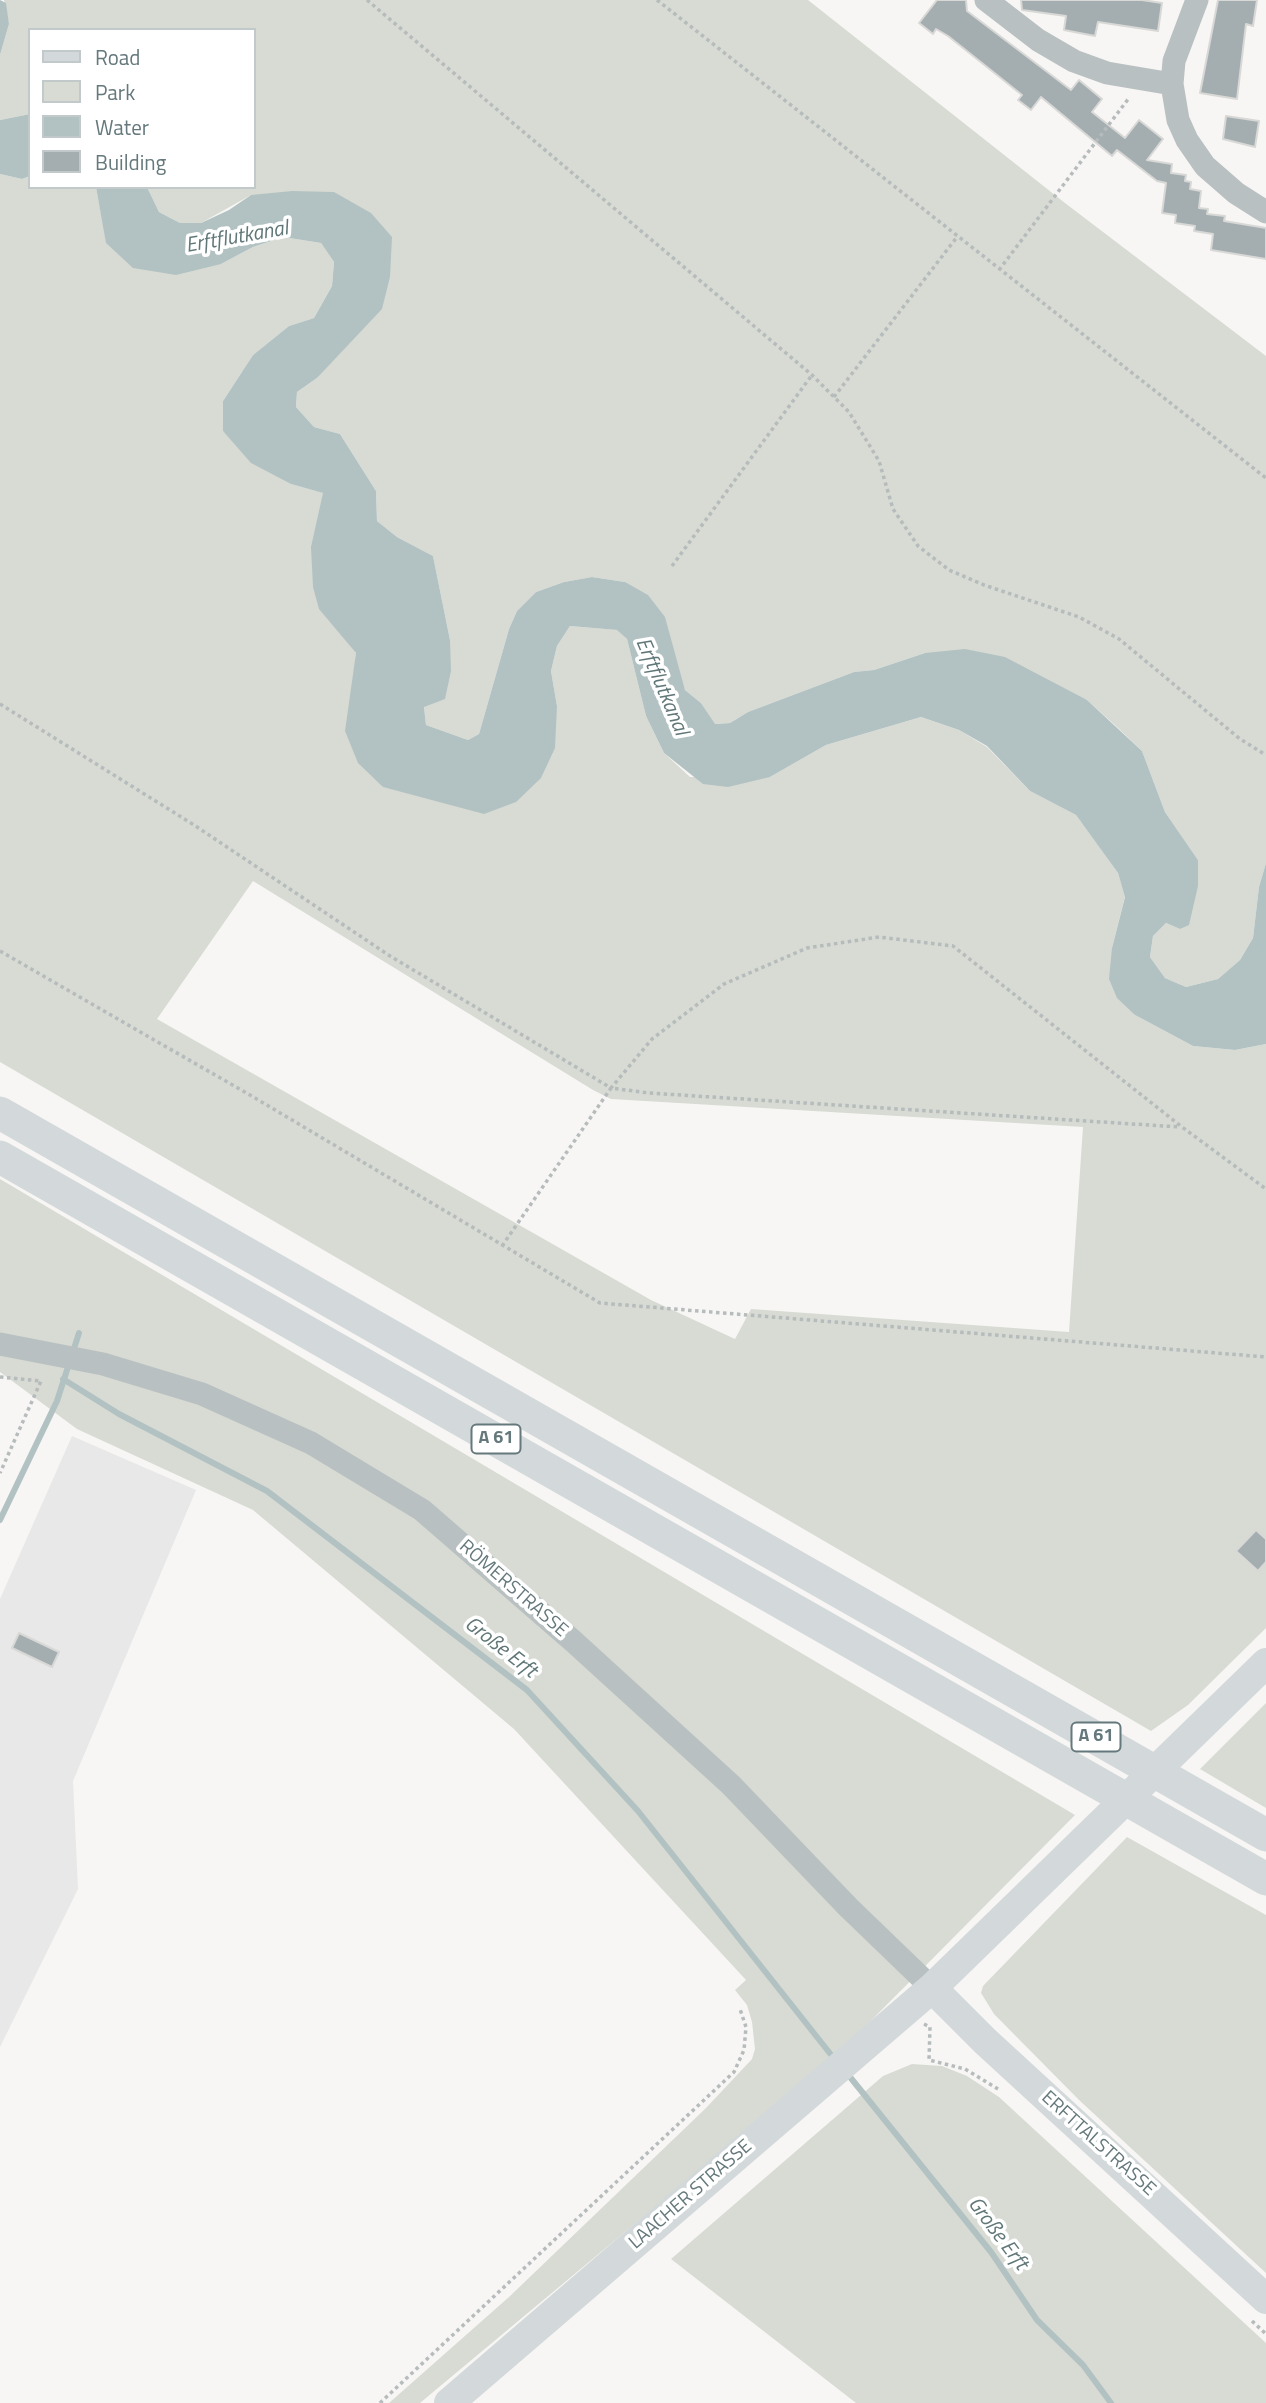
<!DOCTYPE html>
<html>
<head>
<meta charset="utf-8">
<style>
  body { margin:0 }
  #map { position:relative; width:1266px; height:2403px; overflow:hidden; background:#f7f6f4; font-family:"Titillium Web",sans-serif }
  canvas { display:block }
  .legend { position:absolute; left:28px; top:28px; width:228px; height:161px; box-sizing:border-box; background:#fff; border:2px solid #c1c9cb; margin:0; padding:9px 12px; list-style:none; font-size:21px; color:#65787c }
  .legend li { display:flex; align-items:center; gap:14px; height:35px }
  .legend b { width:35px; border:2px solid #c1c9cb }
</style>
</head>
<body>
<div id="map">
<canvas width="1266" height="2403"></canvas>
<ul class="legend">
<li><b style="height:9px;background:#d3d9da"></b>Road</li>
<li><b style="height:19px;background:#d8dbd4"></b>Park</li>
<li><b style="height:19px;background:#b2c2c2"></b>Water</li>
<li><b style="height:19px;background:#a4aeb0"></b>Building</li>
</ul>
</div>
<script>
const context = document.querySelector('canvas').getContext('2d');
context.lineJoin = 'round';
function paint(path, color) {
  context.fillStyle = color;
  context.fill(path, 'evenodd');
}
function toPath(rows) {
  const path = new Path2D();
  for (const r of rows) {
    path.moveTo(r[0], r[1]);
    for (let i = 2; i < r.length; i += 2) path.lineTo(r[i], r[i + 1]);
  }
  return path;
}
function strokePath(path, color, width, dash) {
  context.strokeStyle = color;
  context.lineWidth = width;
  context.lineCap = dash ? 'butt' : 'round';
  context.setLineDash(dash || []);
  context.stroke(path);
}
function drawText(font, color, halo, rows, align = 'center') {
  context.font = font + ' "Titillium Web",sans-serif';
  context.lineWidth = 7;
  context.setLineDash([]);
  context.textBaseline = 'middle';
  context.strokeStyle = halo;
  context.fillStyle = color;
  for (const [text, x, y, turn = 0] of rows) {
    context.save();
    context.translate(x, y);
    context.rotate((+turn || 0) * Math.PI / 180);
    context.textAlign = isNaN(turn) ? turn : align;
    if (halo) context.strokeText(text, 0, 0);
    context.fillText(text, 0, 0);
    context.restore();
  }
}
paint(toPath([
  [72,1436,196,1490,73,1781,78,1889,0,2047,0,1599]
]), '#e7e8e7');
paint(toPath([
  [4,0,808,0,1065,203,1266,356,1266,863,1259,887,1253,938,1240,960,1218,979,1186,987,1165,978,1150,957,1153,936,1166,923,1180,929,1198,860,1165,812,1142,751,1117,727,1087,700,925,653,874,670,854,672,748,712,730,723,714,724,701,703,685,690,676,666,625,582,592,577,564,582,536,592,517,611,509,629,479,734,468,740,426,725,424,707,450,640,433,556,397,537,377,521,376,491,340,434,314,427,296,407,297,392,317,378,390,277,251,195,201,223,180,223,159,212,147,187,254,187,254,30,30,30,30,114,0,120,0,55,9,24],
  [0,174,22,179,30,176,30,187,96,187,101,213,221,264,253,247,283,237,321,243,334,262,332,286,314,318,289,326,253,355,223,401,223,431,291,484,324,493,340,632,356,653,353,689,383,787,557,706,551,671,557,646,570,626,618,630,627,639,646,716,664,753,690,777,770,777,826,745,921,717,959,730,987,747,1030,791,1076,815,1098,845,1118,873,1125,896,1112,948,1135,1015,1193,1046,1235,1050,1266,1044,1266,1628,1188,1705,1151,1731,0,1062],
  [253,881,593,1090,611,1099,1083,1127,1069,1332,751,1309,735,1339,651,1300,157,1019],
  [0,1179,1075,1815,837,2055,420,2403,389,2403,509,2297,706,2108,752,2059,755,2049,752,2022,747,2005,735,1990,746,1980,514,1729,253,1510,77,1429,0,1372],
  [1266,1703,1266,1808,1200,1769],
  [1127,1837,1266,1915,1266,2273,1079,2100,994,2014,981,1993,983,1986],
  [912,2064,942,2066,967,2076,999,2097,1266,2343,1266,2403,856,2403,671,2259,883,2076]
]), '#d8dbd4');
paint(toPath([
  [0,0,6,3,9,24,0,55],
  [30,114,30,176,22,179,0,174,0,120],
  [96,187,147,187,159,212,180,223,201,223,229,210,251,195,292,191,334,192,371,213,392,237,390,277,382,309,317,378,297,392,296,407,314,427,340,434,376,491,377,521,397,537,433,556,450,640,451,671,445,699,424,707,426,725,468,740,479,734,509,629,517,611,536,592,564,582,592,577,625,582,648,595,665,617,685,690,701,703,715,724,730,723,748,712,854,672,874,670,925,653,965,649,1005,657,1087,700,1142,751,1165,812,1198,860,1198,886,1189,925,1180,929,1166,923,1153,936,1150,957,1165,978,1186,987,1218,979,1240,960,1253,938,1259,887,1266,863,1266,1044,1235,1050,1193,1046,1135,1015,1117,998,1109,979,1112,948,1125,897,1118,873,1076,815,1030,791,987,746,959,730,921,717,826,745,770,777,728,787,703,784,664,753,646,716,627,639,617,630,570,626,557,646,551,671,557,706,555,748,541,778,516,802,484,814,383,787,358,763,345,731,356,653,319,609,313,587,311,547,323,493,291,484,251,463,223,431,223,401,253,355,289,326,314,318,332,286,334,262,321,243,283,237,253,247,221,264,176,275,133,268,106,243]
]), '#b2c2c2');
strokePath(toPath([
  [63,1379,119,1414,267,1491,527,1690,638,1811,836,2061],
  [0,1520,57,1401,79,1333],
  [846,2072,991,2252,1037,2320,1083,2365,1111,2403]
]), '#b2c2c2', 6);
const building = toPath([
  [937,0,966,0,967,11,1071,90,1079,80,1102,99,1092,112,1125,138,1139,120,1163,139,1147,160,1172,164,1171,173,1186,175,1185,181,1191,182,1190,189,1201,191,1199,208,1208,209,1207,214,1225,216,1224,221,1266,228,1266,259,1211,250,1213,234,1194,231,1195,226,1175,223,1176,215,1162,213,1166,183,1157,181,1117,150,1112,156,1041,97,1031,110,1018,100,1022,95,987,67,948,36,936,29,933,34,919,23,937,0],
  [1021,0,1142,0,1162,3,1158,31,1098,22,1095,36,1064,30,1066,16,1022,10,1021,0],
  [1218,0,1257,0,1253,26,1246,24,1237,99,1200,93,1218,0],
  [1226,116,1259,121,1255,147,1223,139,1226,116],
  [1256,1530,1266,1539,1266,1562,1258,1571,1236,1551,1256,1530],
  [19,1633,59,1652,52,1667,12,1648,19,1633]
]);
paint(building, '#a4aeb0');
strokePath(building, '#d8d8d6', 2);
strokePath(toPath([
  [367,0,812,375,849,412,879,461,893,509,918,546,949,570,984,585,1079,617,1119,639,1240,739,1266,755],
  [657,0,1266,478],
  [999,270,1129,98],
  [834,397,957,237],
  [672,566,812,375],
  [0,704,194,825,390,956,611,1088,652,1039,724,984,807,948,879,937,953,946,1182,1127,1266,1189],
  [0,951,255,1098,600,1303,1266,1357],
  [502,1246,611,1088,649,1093,1180,1127],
  [0,1377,41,1381,0,1473],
  [924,2024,930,2027,929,2060,965,2069,998,2089],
  [1252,2321,1266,2334],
  [380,2403,734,2072,744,2050,746,2027,740,2009]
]), '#b6bbbc', 3.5, [3.5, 3.5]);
strokePath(toPath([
  [986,0,1038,40,1074,61,1107,73,1172,84],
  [1197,0,1174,61,1172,84,1178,120,1187,140,1205,166,1236,193,1266,212],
  [0,1344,103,1364,202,1394,311,1443,422,1510,573,1641,731,1785,848,1907,932,1988]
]), '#b9c0c1', 23);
strokePath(toPath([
  [932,1988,985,2041,1266,2299],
  [449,2403,932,1988,1266,1663]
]), '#d3d9da', 30);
strokePath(toPath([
  [0,1113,1266,1835],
  [0,1157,1266,1879]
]), '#d3d9da', 33);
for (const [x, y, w] of [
  [496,1439,49],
  [1096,1737,49]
]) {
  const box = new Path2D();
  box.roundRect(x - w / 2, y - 14.5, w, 29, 5);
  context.fillStyle = '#fff';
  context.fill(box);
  strokePath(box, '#65787c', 2);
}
drawText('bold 18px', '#65787c', null, [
  ["A 61",496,1439],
  ["A 61",1096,1737]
]);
drawText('19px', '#65787c', '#fff', [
  ["RÖMERSTRASSE",513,1589,41],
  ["ERFTTALSTRASSE",1098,2144,42],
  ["LAACHER STRASSE",691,2195,-41]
]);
drawText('italic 21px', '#607677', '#fff', [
  ["Erftflutkanal",237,238,-10],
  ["Erftflutkanal",661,687,67],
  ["Große Erft",500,1648,38],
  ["Große Erft",997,2234,53]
]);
</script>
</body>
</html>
